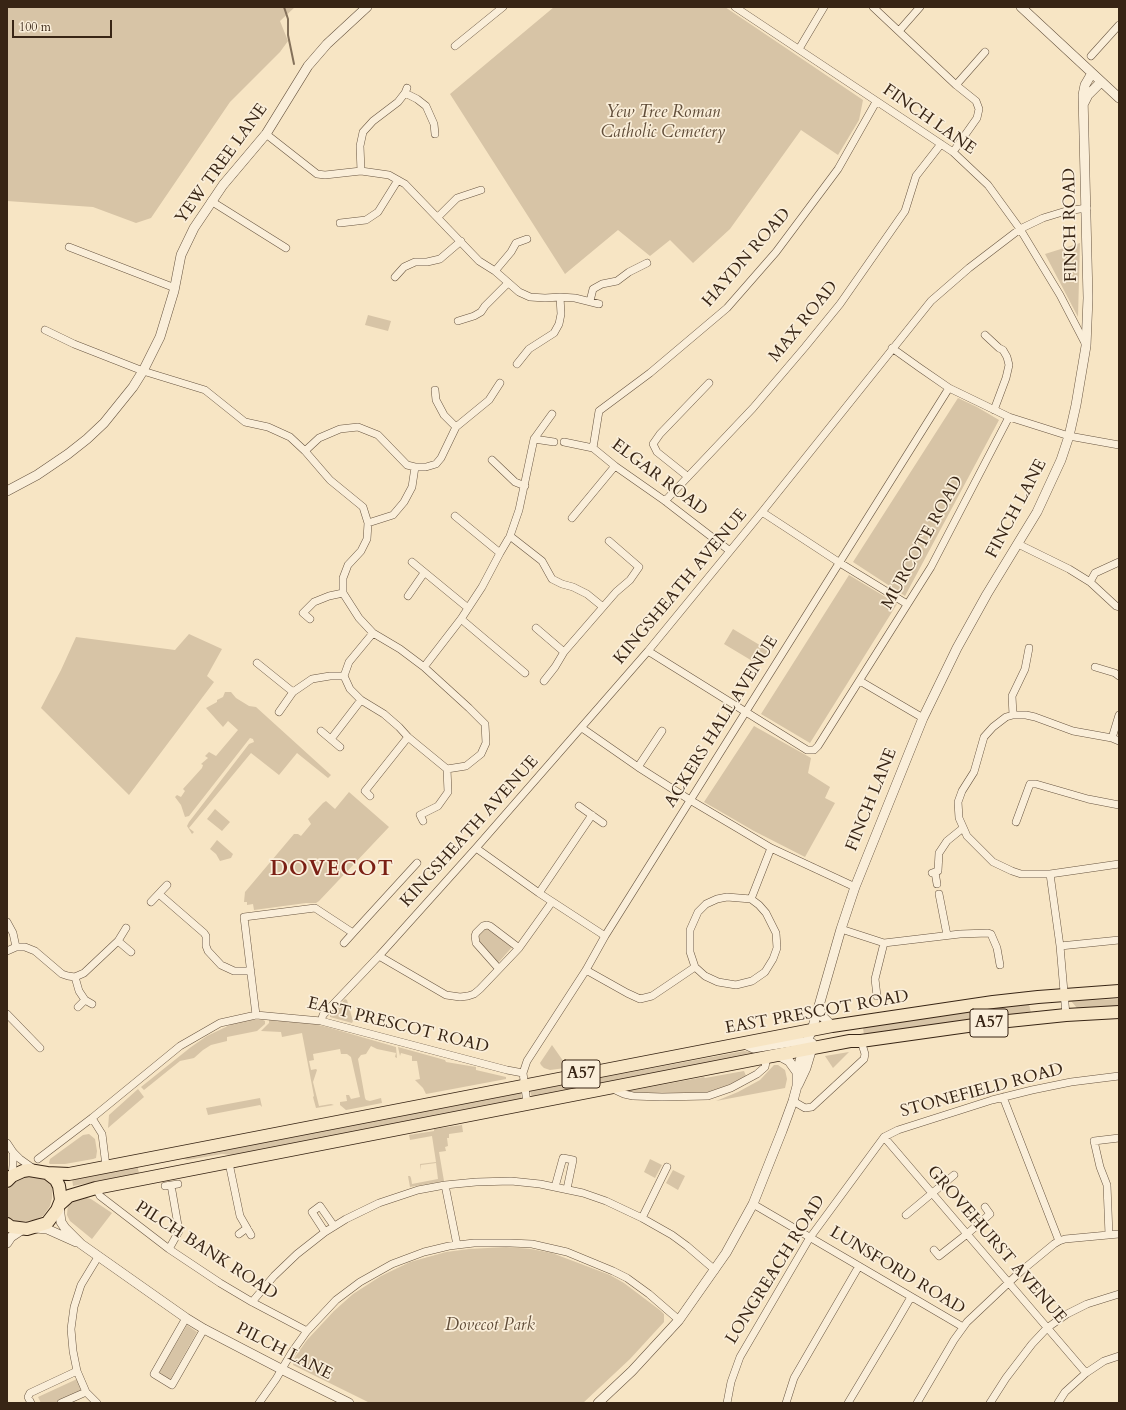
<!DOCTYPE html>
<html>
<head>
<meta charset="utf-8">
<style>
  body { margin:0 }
  #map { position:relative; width:1126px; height:1410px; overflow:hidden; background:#f7e5c4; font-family:Cardo,serif }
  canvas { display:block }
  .frame { position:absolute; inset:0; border:8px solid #382515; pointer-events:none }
  .scale { position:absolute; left:12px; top:20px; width:100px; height:18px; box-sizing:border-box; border:2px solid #382515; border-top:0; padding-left:5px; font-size:12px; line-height:14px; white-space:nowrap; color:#382515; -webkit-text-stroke:3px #faeed9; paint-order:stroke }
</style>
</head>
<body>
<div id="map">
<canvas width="1126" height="1410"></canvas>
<div class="frame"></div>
<div class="scale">100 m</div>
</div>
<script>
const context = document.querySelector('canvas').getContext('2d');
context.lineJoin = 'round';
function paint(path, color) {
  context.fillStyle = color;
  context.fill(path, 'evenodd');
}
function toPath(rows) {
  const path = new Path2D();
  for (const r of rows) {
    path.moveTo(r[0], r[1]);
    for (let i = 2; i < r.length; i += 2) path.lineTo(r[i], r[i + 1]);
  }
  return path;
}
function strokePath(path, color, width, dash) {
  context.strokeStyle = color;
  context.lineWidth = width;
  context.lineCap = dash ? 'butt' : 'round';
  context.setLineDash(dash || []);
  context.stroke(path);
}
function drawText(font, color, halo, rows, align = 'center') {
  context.font = font + ' Cardo,serif';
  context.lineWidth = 3.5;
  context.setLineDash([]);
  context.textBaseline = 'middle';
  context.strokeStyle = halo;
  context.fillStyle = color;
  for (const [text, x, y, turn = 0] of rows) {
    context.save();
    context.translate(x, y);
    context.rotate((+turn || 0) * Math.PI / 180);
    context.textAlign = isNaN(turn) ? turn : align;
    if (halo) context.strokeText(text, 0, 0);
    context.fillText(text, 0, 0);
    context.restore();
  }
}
paint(toPath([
  [7,7,295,7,280,21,288,41,280,52,230,102,151,218,136,223,93,207,7,201],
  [554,7,725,7,863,100,859,120,838,155,801,130,730,229,693,263,670,240,650,256,618,230,565,274,450,94],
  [1080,243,1078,317,1045,254],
  [368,315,391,321,388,331,365,325],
  [958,398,977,407,999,420,905,596,853,562],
  [849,575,897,604,810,743,761,714],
  [733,629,768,650,759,665,724,644],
  [189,634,222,649,207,676,214,682,129,795,41,708,61,670,76,637,175,650],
  [225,692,231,692,236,698,249,706,256,707,331,775,328,778,297,753,279,775,251,753,189,828,194,832,192,834,187,826,189,822,249,744,254,742,253,739,250,738,189,816,185,817,181,805,175,797,177,795,181,797,185,791,183,789,202,768,203,765,201,764,208,758,205,756,209,752,216,756,238,730,228,721,223,727,206,708,217,702,217,700,223,697],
  [754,726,811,758,808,773,830,787,825,798,835,803,805,857,754,831,704,802],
  [349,792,389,827,319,901,316,903,306,903,254,910,253,904,247,905,247,902,244,902,245,892,294,834,298,834,301,836,311,824,308,819,323,803,326,801,335,809],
  [215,809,230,822,222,831,207,819],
  [217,840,233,854,231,858,220,861,216,854,210,849],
  [485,929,489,929,513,946,498,963,478,941,479,934],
  [345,999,347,1000,353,1021,352,1023,330,1017,330,1015],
  [1119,999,1119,1007,1077,1008,1071,1001],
  [1029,1004,1031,1013,864,1036,863,1027],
  [269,1018,310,1023,327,1027,396,1047,397,1058,395,1057,396,1053,377,1049,371,1046,366,1054,361,1055,358,1059,365,1098,366,1100,370,1101,381,1098,382,1103,346,1110,340,1105,340,1102,347,1101,346,1095,349,1095,351,1099,360,1097,351,1057,347,1054,341,1054,340,1049,313,1054,314,1060,309,1061,311,1070,316,1069,317,1070,313,1082,319,1106,331,1104,334,1105,316,1108,313,1097,314,1096,302,1033,282,1037,281,1032,261,1031,269,1023],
  [246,1020,263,1020,265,1021,265,1024,257,1031,227,1037,227,1041,211,1045,203,1050,194,1058,180,1061,144,1090,141,1087,191,1047,207,1036,232,1024],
  [552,1045,566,1065,565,1068,550,1070,544,1068,541,1065,540,1063],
  [398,1047,445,1060,446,1062,476,1067,476,1070,506,1077,506,1079,426,1094,423,1088,415,1080,420,1079,417,1061,412,1061,412,1056,401,1053,400,1056],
  [744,1051,752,1052,753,1055,532,1098,530,1091],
  [849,1052,833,1068,825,1056],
  [774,1065,778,1065,785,1070,787,1079,785,1088,716,1101,738,1092,760,1080],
  [744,1071,746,1076,722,1088,709,1092,696,1094,629,1093,628,1091,704,1077,705,1078],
  [138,1089,144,1097,108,1128,109,1115],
  [521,1092,522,1100,233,1155,222,1154,187,1160,180,1157],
  [260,1098,262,1107,260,1105,208,1115,206,1108],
  [462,1125,463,1132,449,1134,449,1138,447,1138,448,1146,445,1147,446,1151,439,1152,444,1181,410,1187,408,1176,410,1176,411,1178,412,1184,438,1179,436,1163,421,1165,421,1170,420,1164,436,1162,432,1136,410,1140,409,1135,434,1131,434,1129],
  [89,1134,95,1139,97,1151,96,1158,93,1159,65,1164,50,1164,49,1163,50,1159,83,1135],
  [650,1159,662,1165,655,1178,644,1172],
  [137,1165,139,1173,73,1186,72,1178],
  [673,1170,685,1176,678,1190,666,1183],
  [25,1176,42,1179,48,1181,52,1185,52,1198,50,1206,43,1216,35,1220,17,1222,7,1218,7,1190,19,1178],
  [83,1197,91,1199,112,1213,92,1239,70,1221,67,1215,68,1203,71,1200],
  [506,1247,531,1249,552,1253,610,1275,624,1283,661,1311,664,1314,664,1322,630,1359,583,1403,370,1403,293,1365,295,1357,307,1340,334,1311,353,1294,381,1276,410,1262,446,1252,469,1249],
  [187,1325,197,1332,170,1380,159,1373],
  [77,1379,82,1391,59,1403,41,1403,38,1397]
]), '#d7c4a6');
strokePath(toPath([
  [284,7,288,19,288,35,294,64]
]), '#84715a', 2);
const minor = toPath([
  [735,7,953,152,988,185,1020,229,1060,295,1086,345],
  [873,7,956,85,976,101,979,109,977,118,953,152],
  [899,31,920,7],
  [455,46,503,7],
  [799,49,824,7],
  [1091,56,1119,25],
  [956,85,985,52],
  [405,93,417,99,426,106,434,124,435,134],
  [266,134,317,174,325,175,361,171,389,175,405,184,479,261,495,271,519,292,530,297,545,298,560,297,575,298,599,304],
  [361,171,360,146,363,132,373,121,398,102,405,93,407,88],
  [211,201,286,248],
  [438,217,457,198,481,190],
  [340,223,366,220,378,212,398,180],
  [69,247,175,288],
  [495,271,511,252,516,243,527,239],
  [395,277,404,267,415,262,427,262,440,259,461,241],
  [590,301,593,289,602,284,617,281,629,272,647,263],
  [458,321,474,316,481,312,485,306,508,283],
  [45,330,74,344,143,371,205,390,245,422,268,427,290,437,305,451,330,480,363,507,368,523,367,539,361,551,348,565,343,578,343,593,359,618,373,633,400,649,424,667,469,708,485,724,486,743,481,754,466,766,447,769,408,737,399,727,384,714,361,700,350,689,344,676,349,662,373,633],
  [985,335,999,348,1003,350,1007,357,1009,365,1006,378,994,410],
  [892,348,920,368,949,388,1009,417,1069,436,1119,445],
  [517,364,529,349,554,333,559,324,561,314,560,297],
  [435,390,436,400,444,415,456,427],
  [534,439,554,442],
  [564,442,593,448,615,466,665,501,730,551],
  [593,448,599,411,650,373,727,308,776,252,838,169,876,102],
  [305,451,319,438,340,429,358,427,378,435,407,465,415,467],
  [492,460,515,482,525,486],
  [687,476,657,452,653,444,660,434,709,383],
  [665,501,753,408,805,347,840,304,905,211,916,176,941,144],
  [762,512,840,563,907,604],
  [455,516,500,553],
  [572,518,615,466],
  [368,523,393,515,404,502,412,487,415,467,426,467,436,464,441,458,456,427,489,400,500,383],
  [510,536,542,561,552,579,562,584,573,587,587,594,603,607],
  [1018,544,1069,569,1090,582,1116,606,1119,607],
  [412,562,468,608],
  [1090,582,1095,573,1119,562],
  [408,596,424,573],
  [310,619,303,613,314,602,329,596,343,593],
  [461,619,525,673],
  [536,628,564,652],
  [648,651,807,750,814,750,818,746,931,567,1009,417],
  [257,663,293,692],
  [424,667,461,619,482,587,500,553,510,536,519,510,534,439,552,414],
  [1095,667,1115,673,1119,676],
  [544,681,555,667,564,652,616,592,630,580,639,567,609,541],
  [860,681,923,718],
  [279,712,293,692,312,679,330,676,344,676],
  [1013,715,1012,696,1025,669,1029,648],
  [582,728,638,767,690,800,771,848,855,887],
  [321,731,340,747],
  [1112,738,1119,715],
  [331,739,361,700],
  [1119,741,1112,738,1073,731,1035,717,1026,715,1013,715,1006,717,993,727,984,737,974,772,962,791,958,802,959,818,967,836,993,862,1012,871,1021,874,1050,874,1119,864],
  [638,767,662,731],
  [370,796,365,791,408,737],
  [579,806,603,823],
  [423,821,420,815,438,806,448,792,447,769],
  [1016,822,1030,784,1036,784,1088,799,1119,805],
  [476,848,539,893,605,936],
  [935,872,937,884],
  [932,873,938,871,939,853,947,841,963,828],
  [1050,874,1060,946,1066,1015],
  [539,893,592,815],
  [159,894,204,933,206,936,206,946,208,951,221,965,234,971,251,971],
  [939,894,947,935],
  [151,902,167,885],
  [7,922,13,933,16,947],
  [841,929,884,943,960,934,988,933,991,934,997,948,1000,965],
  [118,941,131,952],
  [344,943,353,933],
  [1060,946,1119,940],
  [7,951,16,947,25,947,35,951,62,974,68,976,75,977,84,973,118,941,126,928],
  [379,956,446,995,460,997,468,996,474,994,480,989,519,948,552,902],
  [695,967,705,976,718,982,736,985,752,981,765,972,773,959,777,948,776,933,766,913,759,905,751,899],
  [499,969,476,943,475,936,476,933,483,926,487,925,490,926,519,948],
  [586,970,627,993,640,999,652,996,695,967,690,952,690,930,698,912,706,904,717,899,727,897,751,899,771,848],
  [75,977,79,991,85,1000,92,1004],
  [877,996,875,979,884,943],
  [78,1007,85,1000],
  [7,1014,40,1048],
  [256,1015,244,917,315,908,353,933,417,863],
  [321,1021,323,1015,379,956,476,848,648,651,762,512,931,301,969,268,1020,229,1043,218,1066,211,1087,208],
  [523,1073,527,1061,586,970,605,936,949,388],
  [611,1088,624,1094,633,1096,662,1097,708,1096,731,1088,757,1074,765,1067,767,1057],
  [1003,1097,1059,1241],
  [793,1101,805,1108,812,1107,864,1059,865,1054,861,1041],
  [92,1118,102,1134,106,1166],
  [884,1137,1086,1373],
  [7,1143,13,1152,20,1159,34,1169],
  [38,1159,92,1118,180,1046,220,1023,256,1015,321,1021,507,1070,523,1073,527,1103],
  [229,1163,240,1216,251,1235],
  [12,1176,13,1165,13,1152],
  [445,1185,457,1245],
  [165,1186,178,1184],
  [555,1187,563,1158,573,1160,567,1189],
  [96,1188,100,1196,169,1249,220,1283,252,1302,307,1331],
  [753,1204,963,1327],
  [906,1215,954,1175],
  [642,1218,667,1167],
  [325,1232,312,1212,320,1206,334,1226],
  [239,1234,247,1228],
  [1109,1235,1107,1185,1100,1167,1094,1141,1119,1138],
  [169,1249,179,1231,171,1185],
  [934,1250,939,1256,967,1234,990,1214,985,1207],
  [252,1302,274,1276,297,1254,325,1232,346,1219,379,1203,418,1190,445,1185,476,1182,511,1181,540,1184,583,1193,606,1201,642,1218,672,1235,687,1246,715,1270],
  [186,1318,154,1374,172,1385,204,1329],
  [31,1403,28,1397,30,1393,77,1371],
  [61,1403,86,1392],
  [97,1403,86,1392,77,1371,73,1351,71,1329,74,1307,81,1285,98,1257],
  [259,1403,276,1379,292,1352,307,1331,336,1300,360,1282,392,1264,424,1252,449,1246,474,1243,510,1243,532,1244,567,1252,613,1271,627,1278,649,1294,679,1320],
  [727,1403,731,1382,740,1357,809,1239,884,1137,898,1130,992,1100,1032,1090,1071,1082,1119,1076],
  [786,1403,794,1378,859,1266],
  [848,1403,893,1328,911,1297],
  [917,1403,954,1340,967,1322,1020,1272,1054,1244,1059,1241,1065,1239,1119,1234],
  [990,1403,1006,1378,1032,1344,1047,1328,1067,1314,1087,1304,1119,1294],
  [1058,1403,1065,1392,1086,1373,1104,1361,1119,1356]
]);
const tertiary = toPath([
  [1021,7,1119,98],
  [1084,103,1088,95,1101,82],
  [7,491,37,475,68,454,87,439,104,423,133,387,143,371,160,337,174,291,181,255,194,228,223,185,266,134,308,66,327,44,367,7],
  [819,1007,822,1016,832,1026],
  [742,1043,753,1048,798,1041,804,1042,810,1045],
  [778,1055,789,1061,797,1072],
  [798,1085,806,1068,812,1048,812,1043],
  [59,1206,61,1222,65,1228,81,1244,186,1318,204,1329,281,1369,349,1403],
  [35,1228,47,1229,76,1242],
  [7,1243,11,1237,23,1229],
  [598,1403,632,1371,679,1320,726,1253,753,1204,782,1131,793,1101,797,1086,797,1072,803,1050,812,1030,841,929,855,887,923,718,957,648,987,594,1037,512,1061,460,1069,436,1076,405,1086,346,1088,298,1083,95,1085,85,1092,73]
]);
const trunk = toPath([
  [47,1173,69,1174,832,1026,993,1002,1038,997,1119,991],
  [7,1181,12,1176,23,1171,29,1170,47,1173,56,1180,59,1186,61,1200,57,1210,47,1223,27,1229,11,1227,7,1224],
  [59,1205,69,1196,96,1188,803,1050,850,1041,861,1041,989,1023,1066,1015,1119,1012]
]);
strokePath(minor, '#685541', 8);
strokePath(tertiary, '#685541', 10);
strokePath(trunk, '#382515', 14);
strokePath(minor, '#faeed9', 7);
strokePath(tertiary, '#faeed9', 9);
strokePath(trunk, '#f7e5c4', 12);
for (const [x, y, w] of [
  [989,1023,38],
  [581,1074,38]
]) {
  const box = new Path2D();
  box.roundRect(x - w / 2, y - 14, w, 28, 3);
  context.fillStyle = '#faeed9';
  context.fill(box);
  strokePath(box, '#382515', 1);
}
drawText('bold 16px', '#382515', null, [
  ["A57",989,1023],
  ["A57",581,1074]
]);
drawText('italic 17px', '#604d39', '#faeed9', [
  ["Yew Tree Roman",663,113],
  ["Catholic Cemetery",663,133],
  ["Dovecot Park",490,1326]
]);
drawText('17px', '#382515', '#faeed9', [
  ["FINCH LANE",929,120,35],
  ["YEW TREE LANE",222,164,-54],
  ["FINCH ROAD",1071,225,-91],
  ["HAYDN ROAD",747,258,-49],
  ["MAX ROAD",804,322,-51],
  ["ELGAR ROAD",659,478,37],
  ["FINCH LANE",1017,509,-62],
  ["MURCOTE ROAD",923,543,-61],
  ["KINGSHEATH AVENUE",681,587,-50],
  ["ACKERS HALL AVENUE",722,722,-58],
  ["FINCH LANE",872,800,-68],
  ["KINGSHEATH AVENUE",470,832,-48],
  ["EAST PRESCOT ROAD",817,1013,-10],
  ["EAST PRESCOT ROAD",398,1026,14],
  ["STONEFIELD ROAD",982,1091,-15],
  ["GROVEHURST AVENUE",996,1245,49],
  ["PILCH BANK ROAD",206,1251,33],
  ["LONGREACH ROAD",776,1270,-58],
  ["LUNSFORD ROAD",897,1271,31],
  ["PILCH LANE",284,1352,27]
]);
context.letterSpacing = '1px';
drawText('bold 21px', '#7a1f14', '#faeed9', [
  ["DOVECOT",332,870]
]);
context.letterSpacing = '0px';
</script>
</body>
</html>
